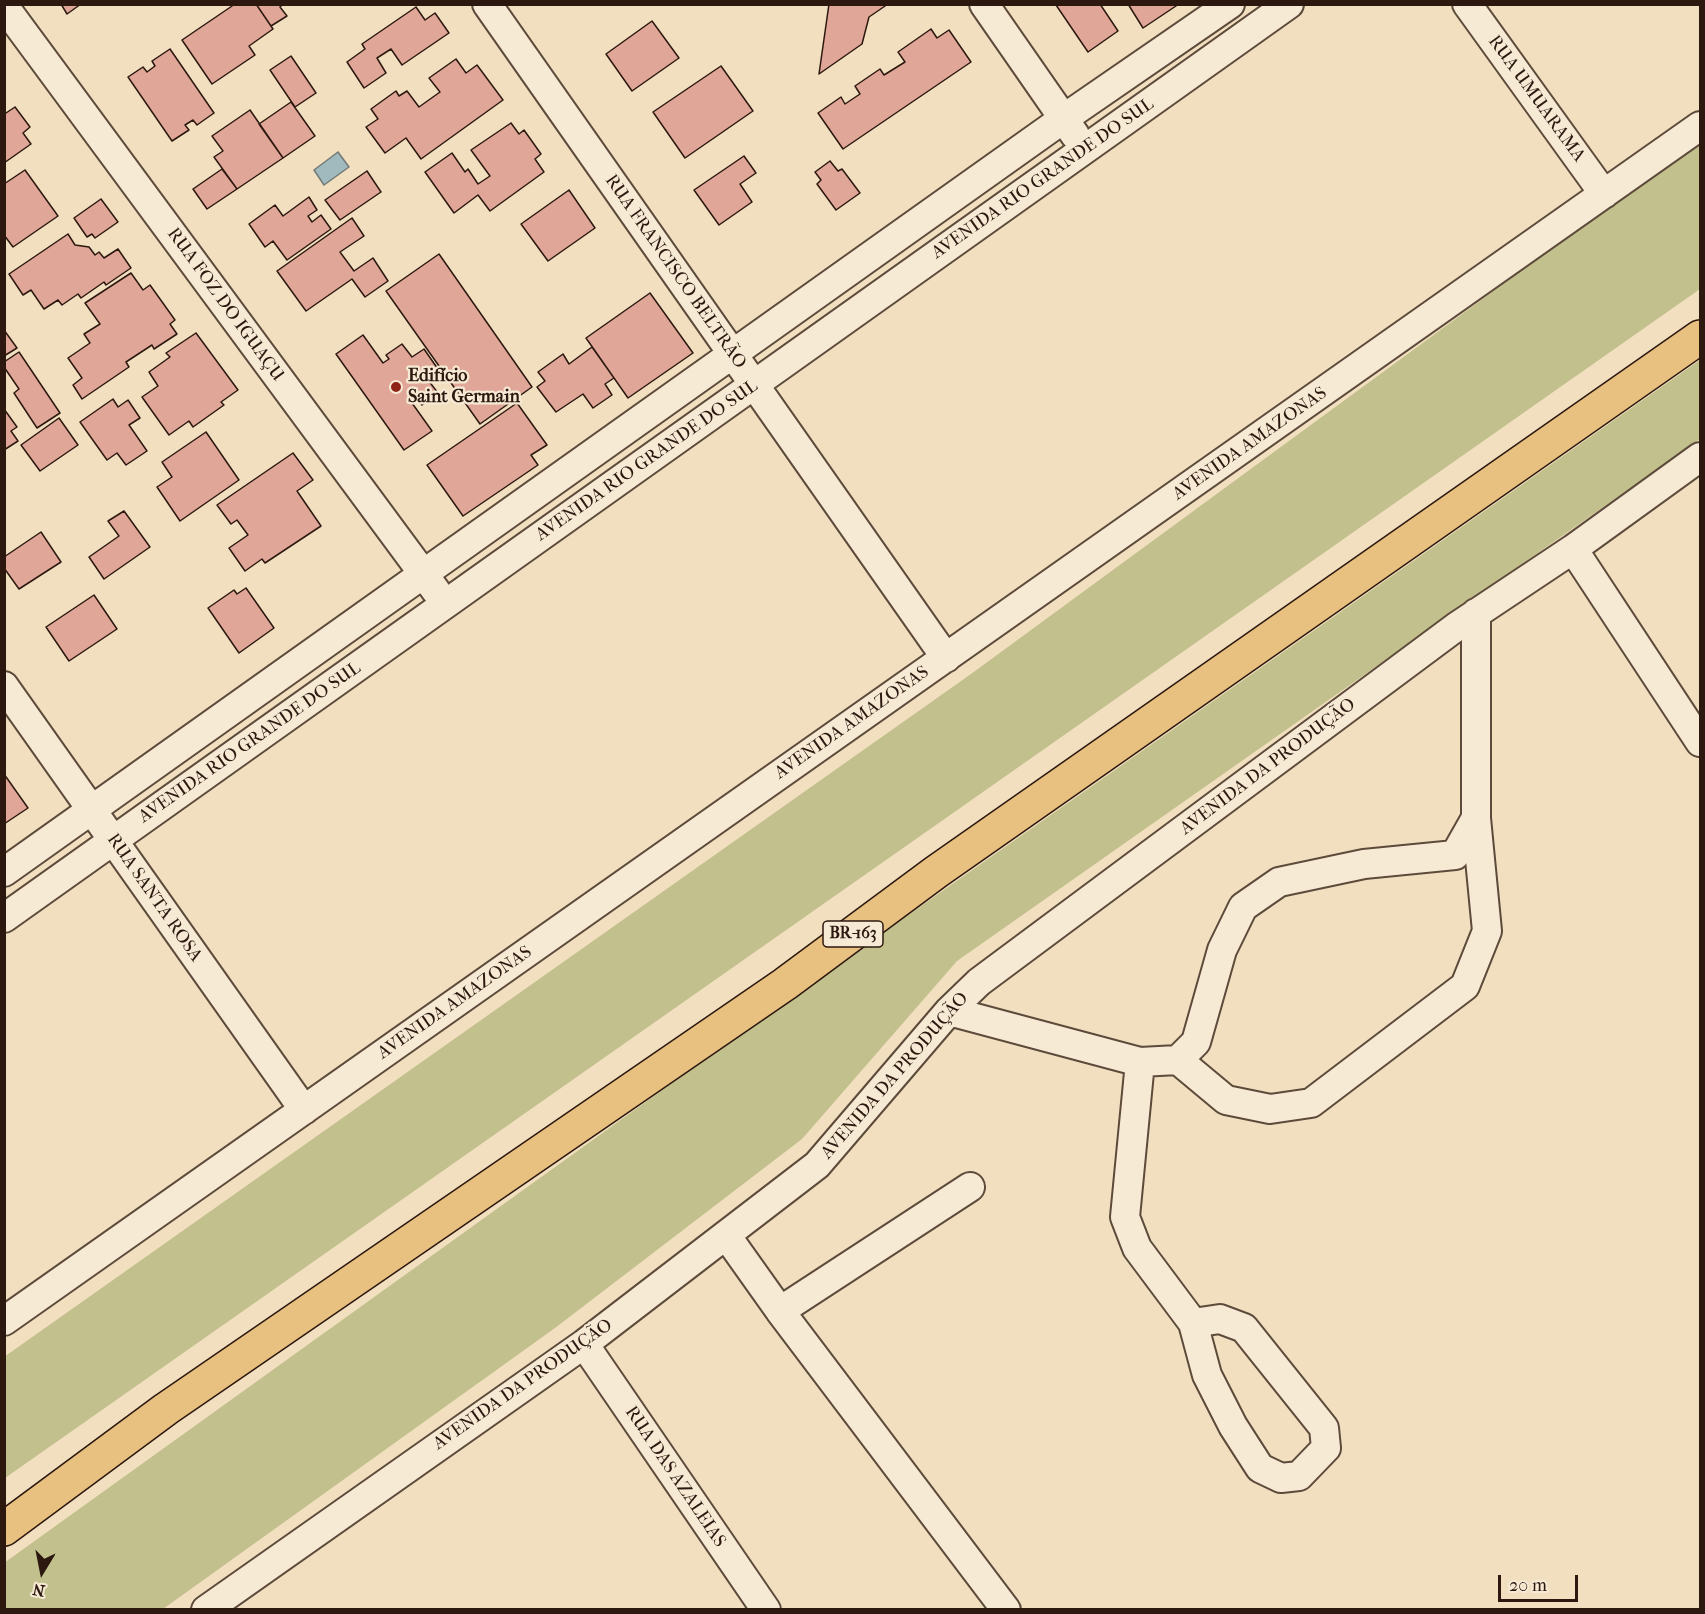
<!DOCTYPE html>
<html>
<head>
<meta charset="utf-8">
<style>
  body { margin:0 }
  #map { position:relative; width:1705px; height:1614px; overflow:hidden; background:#f1dfbf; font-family:"IM FELL French Canon",serif }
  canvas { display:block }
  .frame { position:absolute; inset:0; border:6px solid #2c180f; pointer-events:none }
  .north { position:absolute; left:12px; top:1542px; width:60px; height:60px; -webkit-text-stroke:4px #f6ead5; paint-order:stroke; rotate:190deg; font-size:16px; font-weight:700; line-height:24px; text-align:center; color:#2c180f }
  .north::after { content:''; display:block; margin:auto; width:21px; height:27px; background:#2c180f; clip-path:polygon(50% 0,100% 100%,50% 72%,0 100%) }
  .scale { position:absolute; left:1498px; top:1575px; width:80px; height:27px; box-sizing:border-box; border:3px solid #2c180f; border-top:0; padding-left:8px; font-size:18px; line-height:21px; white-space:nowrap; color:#2c180f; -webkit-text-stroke:4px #f6ead5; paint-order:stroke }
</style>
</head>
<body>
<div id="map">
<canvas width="1705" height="1614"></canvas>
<div class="frame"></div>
<div class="north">N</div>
<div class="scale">20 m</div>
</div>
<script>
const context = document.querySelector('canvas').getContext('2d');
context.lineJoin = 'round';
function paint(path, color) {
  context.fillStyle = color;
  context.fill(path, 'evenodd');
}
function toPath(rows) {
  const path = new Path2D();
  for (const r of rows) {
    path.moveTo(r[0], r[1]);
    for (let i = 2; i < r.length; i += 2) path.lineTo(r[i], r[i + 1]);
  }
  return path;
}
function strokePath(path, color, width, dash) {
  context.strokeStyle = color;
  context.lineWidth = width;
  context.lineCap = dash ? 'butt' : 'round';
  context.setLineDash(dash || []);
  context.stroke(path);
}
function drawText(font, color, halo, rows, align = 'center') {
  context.font = font + ' "IM FELL French Canon",serif';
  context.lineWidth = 4.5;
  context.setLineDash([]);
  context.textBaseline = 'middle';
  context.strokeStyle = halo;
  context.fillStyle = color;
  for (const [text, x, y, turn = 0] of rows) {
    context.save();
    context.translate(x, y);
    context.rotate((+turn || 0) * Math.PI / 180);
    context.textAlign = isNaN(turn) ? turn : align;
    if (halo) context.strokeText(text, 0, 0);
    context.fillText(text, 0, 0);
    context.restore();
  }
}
paint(toPath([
  [1700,143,1700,289,5,1478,4,1357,971,674,1611,205],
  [1700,360,1700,439,957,961,802,1139,555,1328,163,1609,5,1609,4,1563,821,976]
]), '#c2c08c');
const water = toPath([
  [338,152,349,167,324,185,314,170,338,152]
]);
paint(water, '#a0babd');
strokePath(water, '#727977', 1.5);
const building = toPath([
  [61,4,81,4,67,14,61,4],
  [235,4,256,4,273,29,249,46,255,55,212,84,182,40,235,4],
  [256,4,283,4,280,7,287,16,271,26,256,4],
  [829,4,888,4,869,17,862,44,819,74,829,4],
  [1100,4,1118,31,1088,52,1056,5,1100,4],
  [1128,4,1179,4,1143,28,1128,4],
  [416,7,425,20,435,13,449,33,402,65,391,49,377,58,386,73,364,88,347,62,365,49,362,44,416,7],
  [652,21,679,58,632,91,606,54,652,21],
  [931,29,937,38,949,30,971,62,843,149,818,113,841,97,845,104,860,94,855,86,880,69,884,75,905,62,898,52,931,29],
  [170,49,214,113,197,125,193,120,185,125,189,130,172,141,128,77,143,67,147,72,155,66,152,61,170,49],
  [291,56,316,93,295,107,270,70,291,56],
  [456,59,466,73,477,65,503,100,421,159,406,138,385,153,366,127,378,119,371,109,396,91,399,96,407,91,419,107,440,92,429,78,456,59],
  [721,66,753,111,685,158,653,112,721,66],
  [291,102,315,136,283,158,259,124,291,102],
  [15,107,30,127,23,133,31,144,4,163,4,111,6,113,15,107],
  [250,110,283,158,237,189,214,157,223,151,212,136,250,110],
  [511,123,519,134,524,130,541,154,535,159,544,172,490,211,478,195,454,213,425,172,452,153,465,172,468,169,478,184,490,176,471,150,511,123],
  [744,156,756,173,740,184,752,202,719,225,694,190,744,156],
  [830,161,838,171,842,169,860,193,836,210,817,184,821,180,815,172,830,161],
  [222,169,237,189,207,209,193,189,222,169],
  [25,170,58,216,13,247,4,235,4,184,25,170],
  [367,171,381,192,340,220,325,200,367,171],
  [569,190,595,228,548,261,521,224,569,190],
  [309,197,317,210,308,216,312,222,321,215,331,229,287,260,273,241,265,247,249,224,275,205,283,216,309,197],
  [101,199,118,222,95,238,92,234,87,237,74,218,101,199],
  [352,218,364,236,340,252,354,271,373,258,388,281,365,297,352,279,306,311,277,271,352,218],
  [68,234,75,245,89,247,95,255,99,252,104,258,118,249,131,268,106,285,104,282,81,298,78,294,62,305,58,300,44,309,31,290,23,295,9,274,68,234],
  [439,254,532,387,480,424,386,291,439,254],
  [131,273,143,290,150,285,175,320,170,324,177,334,154,349,152,345,126,362,129,367,82,399,73,385,82,378,68,358,90,343,84,334,100,324,85,303,131,273],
  [650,293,693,353,628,398,586,338,650,293],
  [4,330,17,348,4,356,4,330],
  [196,333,238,390,221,402,224,405,193,427,189,421,169,435,142,397,158,386,149,372,170,357,166,353,196,333],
  [363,335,383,363,389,359,386,355,402,344,412,357,424,349,440,372,428,380,438,393,422,405,417,399,412,403,432,431,404,450,336,354,363,335],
  [592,347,614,378,605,384,612,395,593,408,583,394,556,412,537,387,545,381,538,372,563,354,569,364,592,347],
  [19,352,60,413,37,428,14,393,19,389,4,367,4,362,19,352],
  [113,399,118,407,128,400,140,418,129,425,147,451,126,465,117,453,107,460,80,422,113,399],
  [517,403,547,445,531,455,538,465,463,516,427,465,517,403],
  [4,409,17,427,11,431,18,441,4,450,4,409],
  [59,418,78,445,40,471,21,445,59,418],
  [206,432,239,480,180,521,157,487,172,477,162,462,206,432],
  [293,453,313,480,297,491,321,526,265,563,262,559,245,571,229,548,248,535,237,520,231,524,217,505,293,453],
  [124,511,150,547,104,579,89,557,119,536,108,521,124,511],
  [41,532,61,562,19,589,4,568,4,557,41,532],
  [246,588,274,628,239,653,208,608,234,590,237,594,246,588],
  [94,595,117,629,69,661,46,627,94,595],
  [4,774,28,808,4,824,4,774]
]);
paint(building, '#e0a798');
strokePath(building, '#2c180f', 1.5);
const minor = toPath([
  [487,4,946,658],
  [984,4,1075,135],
  [1467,4,1604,194],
  [4,6,436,591],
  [1573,549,1700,742],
  [4,686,304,1110],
  [4,872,1063,119,1230,4],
  [4,918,1289,4],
  [949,1011,1140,1062,1178,1060,1196,1042,1222,950,1243,907,1279,882,1364,864,1455,855,1476,818,1476,613],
  [1178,1060,1226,1100,1270,1109,1311,1103,1465,986,1487,931,1476,818],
  [1140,1062,1125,1217,1137,1248,1193,1323,1207,1375,1233,1426,1260,1468,1281,1478,1299,1476,1326,1448,1324,1428,1244,1328,1220,1319,1193,1323],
  [726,1235,780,1311,1006,1610],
  [780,1311,970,1187],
  [4,1321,1700,126],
  [584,1344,766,1610],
  [206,1610,584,1344,817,1165,949,1011,979,982,1456,627,1573,549,1700,457]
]);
const highway = toPath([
  [4,1529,166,1409,785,984,936,872,1700,337]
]);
strokePath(minor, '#5d4a3b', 32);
strokePath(highway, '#2c180f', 36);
strokePath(minor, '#f6ead5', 28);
strokePath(highway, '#e8c080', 33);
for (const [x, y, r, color] of [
  [396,387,6,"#8f2418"]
]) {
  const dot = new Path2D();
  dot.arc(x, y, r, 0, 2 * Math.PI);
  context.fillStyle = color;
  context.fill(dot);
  strokePath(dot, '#f6ead5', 2);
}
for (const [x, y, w] of [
  [853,934,60]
]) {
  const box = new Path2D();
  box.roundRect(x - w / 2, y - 13, w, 26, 4.5);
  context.fillStyle = '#f6ead5';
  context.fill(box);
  strokePath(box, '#2c180f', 1.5);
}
drawText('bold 16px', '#2c180f', null, [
  ["BR-163",853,934]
]);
drawText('18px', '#2c180f', '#f6ead5', [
  ["RUA UMUARAMA",1536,99,54],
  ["AVENIDA RIO GRANDE DO SUL",1043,179,-35],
  ["RUA FRANCISCO BELTRÃO",675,272,55],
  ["RUA FOZ DO IGUAÇU",225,305,54],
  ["AVENIDA AMAZONAS",1250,444,-35],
  ["AVENIDA RIO GRANDE DO SUL",647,461,-35],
  ["AVENIDA AMAZONAS",852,723,-35],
  ["AVENIDA RIO GRANDE DO SUL",250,743,-35],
  ["AVENIDA DA PRODUÇÃO",1268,767,-37],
  ["RUA SANTA ROSA",154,898,55],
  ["AVENIDA AMAZONAS",455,1003,-35],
  ["AVENIDA DA PRODUÇÃO",895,1076,-49],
  ["AVENIDA DA PRODUÇÃO",523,1385,-35],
  ["RUA DAS AZALEIAS",675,1477,56]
]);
drawText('bold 18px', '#2c180f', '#f6ead5', [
  ["Edifício",408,377],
  ["Saint Germain",408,398]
], 'left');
</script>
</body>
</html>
